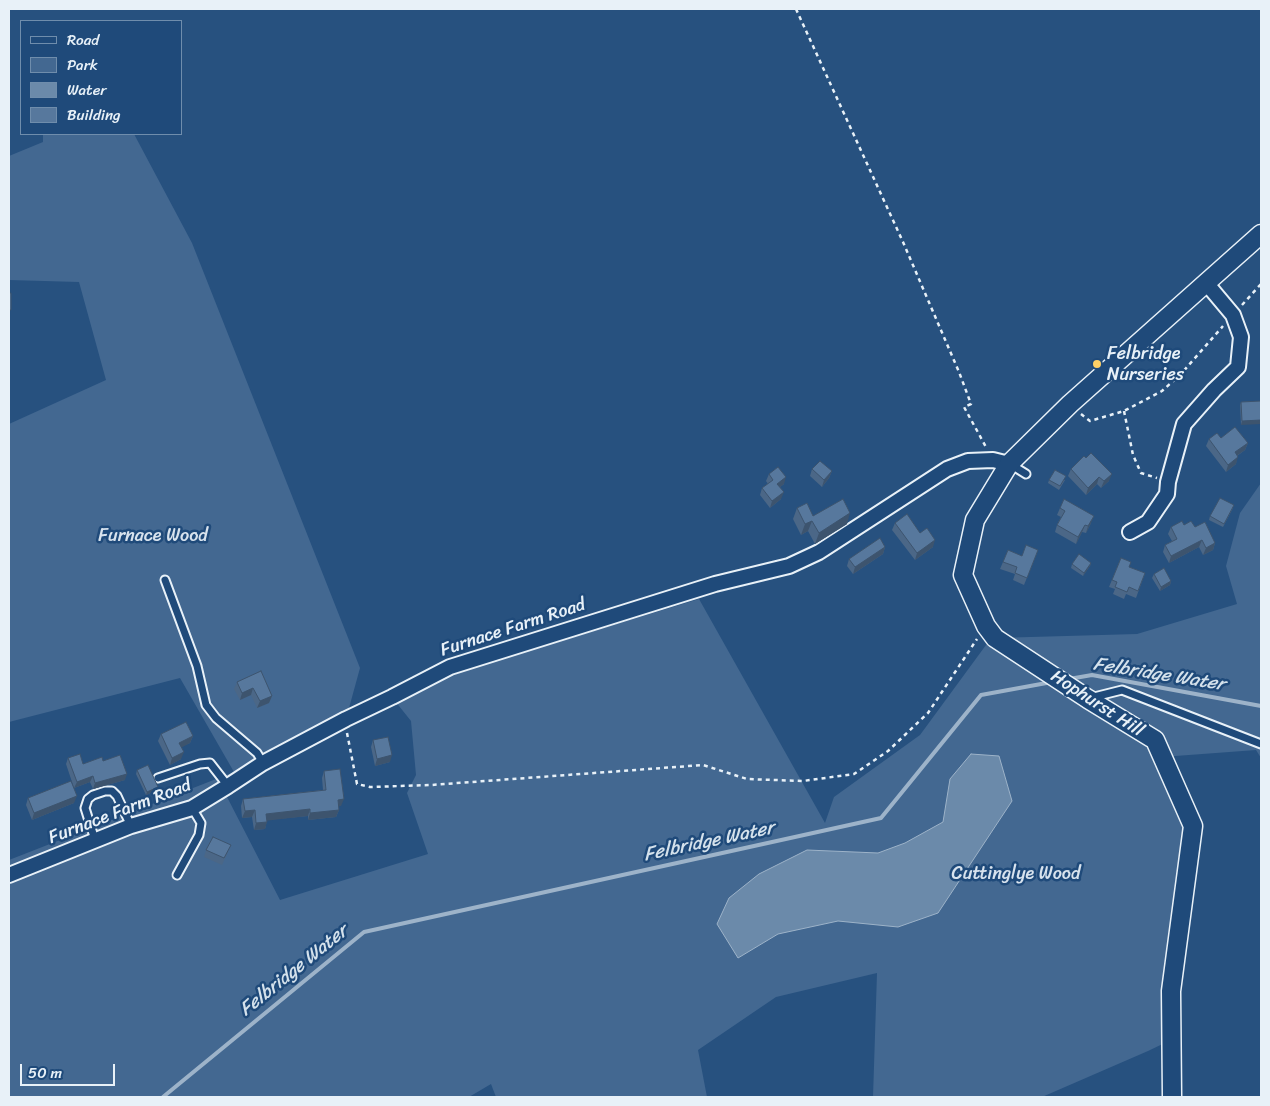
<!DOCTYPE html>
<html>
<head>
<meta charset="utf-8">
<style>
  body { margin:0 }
  #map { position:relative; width:1270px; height:1106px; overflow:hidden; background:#27517f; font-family:Sriracha,sans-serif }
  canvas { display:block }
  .frame { position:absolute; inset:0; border:10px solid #e8f1f8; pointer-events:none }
  .legend { position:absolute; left:20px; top:20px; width:162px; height:115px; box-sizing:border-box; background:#1f4a7a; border:1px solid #6f8dac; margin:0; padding:6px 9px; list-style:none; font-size:15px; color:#e8f1f8 }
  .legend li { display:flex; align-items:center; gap:10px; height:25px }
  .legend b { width:25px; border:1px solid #6f8dac }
  .scale { position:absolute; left:20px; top:1064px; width:95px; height:22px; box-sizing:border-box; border:2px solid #e8f1f8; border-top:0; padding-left:6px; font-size:15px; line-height:18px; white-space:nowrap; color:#e8f1f8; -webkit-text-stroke:4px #1f4a7a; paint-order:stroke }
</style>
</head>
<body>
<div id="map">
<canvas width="1270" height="1106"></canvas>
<div class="frame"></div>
<ul class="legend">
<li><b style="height:6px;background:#1f4a7a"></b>Road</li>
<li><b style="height:14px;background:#436891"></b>Park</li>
<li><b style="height:14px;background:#6b8aaa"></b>Water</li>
<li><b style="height:14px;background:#57789d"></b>Building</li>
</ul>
<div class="scale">50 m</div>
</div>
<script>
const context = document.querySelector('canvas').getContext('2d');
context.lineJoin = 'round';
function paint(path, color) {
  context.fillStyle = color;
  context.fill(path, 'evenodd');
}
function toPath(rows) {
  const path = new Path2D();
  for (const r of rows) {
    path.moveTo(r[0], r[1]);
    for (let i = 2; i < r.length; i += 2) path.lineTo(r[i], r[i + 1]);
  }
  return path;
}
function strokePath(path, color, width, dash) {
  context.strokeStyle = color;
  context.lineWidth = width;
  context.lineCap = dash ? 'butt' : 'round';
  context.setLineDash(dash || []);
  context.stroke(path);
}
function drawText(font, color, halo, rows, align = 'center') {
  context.font = font + ' Sriracha,sans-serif';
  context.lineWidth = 5;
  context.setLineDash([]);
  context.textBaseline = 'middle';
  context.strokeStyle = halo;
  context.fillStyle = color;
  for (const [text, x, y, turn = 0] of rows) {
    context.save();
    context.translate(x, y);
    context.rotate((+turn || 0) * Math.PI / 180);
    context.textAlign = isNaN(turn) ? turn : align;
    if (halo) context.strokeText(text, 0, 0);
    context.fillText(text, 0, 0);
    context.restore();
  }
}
paint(toPath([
  [43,134,134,134,192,243,360,668,346,719,342,726,226,795,280,900,428,854,407,793,416,775,411,721,395,701,456,673,699,599,825,823,834,797,920,735,986,645,995,638,1137,634,1237,604,1226,566,1240,513,1261,483,1261,758,1256,750,1162,757,1193,826,1171,1040,1148,1051,1042,1097,873,1097,877,973,776,997,698,1050,707,1097,496,1097,491,1084,469,1097,9,1097,9,860,234,772,180,678,9,722,9,424,106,380,79,282,9,280,9,156,43,142]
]), '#436891');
const water = toPath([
  [971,754,999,756,1012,801,938,913,898,927,838,921,778,934,738,958,717,924,729,898,759,874,807,850,878,853,905,843,943,822,950,779,971,754]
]);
paint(water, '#6b8aaa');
strokePath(water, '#9db3c9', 1);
strokePath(toPath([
  [1069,679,1092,675,1261,706],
  [163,1097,364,932,881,818,981,695,1052,682]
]), '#9db3c9', 4);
const service = toPath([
  [1010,464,1026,474],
  [165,580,197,666,206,705,216,718,257,753,263,763],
  [1090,698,1122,690,1261,744],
  [158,778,200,764,210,763,228,786],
  [95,840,85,808,88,799,93,795,105,791,112,791,117,796,131,826],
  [177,875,199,835,201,823,192,808]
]);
const minor = toPath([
  [1130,532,1148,522,1167,494,1168,482,1184,424,1214,390,1238,367,1241,337,1233,315,1207,284],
  [9,875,131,826,192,808,228,786,263,763,346,719,392,697,450,667,715,584,789,566,819,552,947,469,968,461,993,460,1009,464]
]);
const tertiary = toPath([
  [1172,1097,1171,991,1193,826,1155,740,1088,699,995,638,986,626,963,575,975,520,1009,464,1070,404,1261,234]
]);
strokePath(service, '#e8f1f8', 11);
strokePath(minor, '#e8f1f8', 18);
strokePath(tertiary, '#e8f1f8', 21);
strokePath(toPath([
  [796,9,903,242,959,372,971,404,964,407,986,447],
  [1242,305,1261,284],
  [1124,411,1133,455,1141,473,1157,478],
  [1081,414,1090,421,1124,411,1162,391,1181,374,1223,326],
  [347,733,357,784,370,787,431,785,703,765,747,779,803,781,854,774,888,751,928,713,977,639]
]), '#e8f1f8', 2.5, [4, 4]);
strokePath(service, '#1f4a7a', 7);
strokePath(minor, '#1f4a7a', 14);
strokePath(tertiary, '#1f4a7a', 18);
paint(toPath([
  [1261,401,1241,425,1240,405,1241,402],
  [1221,438,1248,443,1245,450,1237,456,1236,464,1226,472,1206,446,1209,439],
  [1084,456,1109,481,1101,488,1097,484,1086,495,1068,476,1071,469],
  [812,469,832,471,829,478,822,487,810,476],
  [769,474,784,484,780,487,781,499,770,508,760,495,762,488,768,484,766,481],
  [1049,480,1065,480,1059,490,1048,483],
  [797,508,813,516,847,524,815,544,808,531,801,535,793,519],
  [1060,508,1091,523,1086,533,1082,532,1076,544,1055,532,1057,525,1061,517,1057,515],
  [1233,508,1223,527,1209,520,1210,516],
  [895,523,920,533,933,547,915,560,892,530],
  [1184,525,1195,527,1215,543,1213,550,1203,555,1199,547,1169,563,1163,552,1165,545,1172,541,1168,534,1171,527],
  [885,547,883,554,853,574,847,566,849,559],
  [1008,550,1022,556,1038,550,1024,585,1013,580,1015,574,1000,569],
  [1121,558,1129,567,1145,573,1136,598,1126,594,1124,599,1113,594,1115,589,1109,587],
  [1091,563,1090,566,1083,576,1071,568,1072,564],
  [1154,574,1171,581,1170,585,1160,591,1152,578],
  [237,682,272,696,269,703,257,708,251,695,240,700,234,689],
  [161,734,193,736,190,743,181,747,181,759,170,765,158,741],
  [373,740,390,762,375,766,371,747],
  [68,758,83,764,103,761,125,780,93,789,90,782,74,788,66,764],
  [137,770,158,787,157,790,146,795,136,774],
  [324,771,341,806,338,806,339,810,336,817,308,820,308,816,267,820,265,829,254,830,252,817,242,818,241,806,243,799,323,790,322,778],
  [28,798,74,803,32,820,26,805],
  [206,850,228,852,222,865,204,857]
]), '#4b6787');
paint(toPath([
  [1261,420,1261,424,1241,425,1242,421],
  [1248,443,1245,450,1232,459,1235,452],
  [1238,457,1236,464,1226,472,1228,465],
  [832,471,829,478,822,487,824,480],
  [1112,474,1109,481,1101,488,1104,481],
  [786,477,784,484,775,491,777,484],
  [1099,477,1097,484,1086,495,1088,488],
  [784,492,781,499,770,508,772,501],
  [850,513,847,524,815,544,819,533],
  [1094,516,1091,523,1086,533,1088,526],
  [812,521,808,531,801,535,805,524],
  [1085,525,1082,532,1076,544,1078,537],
  [935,540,933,547,915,560,917,553],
  [1202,540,1199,547,1169,563,1171,556],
  [1215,543,1213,550,1203,555,1206,548],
  [885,547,883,554,853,574,855,567],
  [1091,563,1090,566,1083,576,1084,573],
  [1171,581,1170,585,1160,591,1161,587],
  [253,688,251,695,240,700,242,693],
  [272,696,269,703,257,708,260,701],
  [193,736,190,743,177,750,179,743],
  [184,752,181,759,170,765,172,758],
  [392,755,390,762,375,766,377,759],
  [127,774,125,780,93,789,95,783],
  [93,776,90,782,74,788,77,782],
  [158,787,157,790,146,795,147,792],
  [77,796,74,803,32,820,34,813],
  [344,799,341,806,335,807,338,800],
  [310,809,308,816,264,821,266,814],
  [255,810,252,817,242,818,245,811],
  [339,810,336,817,308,820,310,813],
  [267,822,265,829,254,830,256,823]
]), '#3d546e');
const building = toPath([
  [9,293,11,293,11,310,9,310,9,293],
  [1261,401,1261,420,1242,421,1241,402,1261,401],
  [1235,427,1248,443,1235,452,1238,457,1228,465,1209,439,1217,433,1221,438,1235,427],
  [1091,453,1112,474,1104,481,1099,477,1088,488,1071,469,1084,456,1086,458,1091,453],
  [820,461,832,471,824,480,812,469,820,461],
  [778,467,786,477,777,484,784,492,772,501,762,488,773,480,769,474,778,467],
  [1055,470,1066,476,1060,486,1049,480,1055,470],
  [1220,498,1234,505,1224,524,1210,516,1220,498],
  [843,499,850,513,819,533,812,521,805,524,797,508,807,503,813,516,843,499],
  [1064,499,1094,516,1088,526,1085,525,1078,537,1057,525,1065,511,1060,508,1064,499],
  [907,514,920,533,927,528,935,540,917,553,895,523,907,514],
  [1182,521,1184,525,1191,521,1195,527,1205,522,1215,543,1206,548,1202,540,1171,556,1165,545,1177,539,1171,527,1182,521],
  [880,538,885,547,855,567,849,559,880,538],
  [1026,545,1038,550,1027,578,1015,573,1017,567,1003,562,1008,550,1022,556,1026,545],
  [1079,554,1091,563,1084,573,1072,564,1079,554],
  [1121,558,1131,562,1129,567,1145,573,1138,591,1129,587,1127,592,1115,587,1117,582,1112,580,1121,558],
  [1164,568,1171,581,1161,587,1154,574,1164,568],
  [261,671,272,696,260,701,253,688,242,693,237,682,261,671],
  [186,722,193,736,179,743,184,752,172,758,161,734,186,722],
  [388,737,392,755,377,759,373,740,388,737],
  [80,754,83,764,102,757,103,761,120,755,127,774,95,783,93,776,77,782,68,758,80,754],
  [148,765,158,787,147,792,137,770,148,765],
  [340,769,344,799,338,800,339,810,310,813,310,809,266,814,267,822,256,823,255,810,245,811,243,799,326,790,324,771,340,769],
  [71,781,77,796,34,813,28,798,71,781],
  [213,837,231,845,224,858,206,850,213,837]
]);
paint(building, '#57789d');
strokePath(building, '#3d546e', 1);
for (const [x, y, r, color] of [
  [1097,364,5,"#ffd166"]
]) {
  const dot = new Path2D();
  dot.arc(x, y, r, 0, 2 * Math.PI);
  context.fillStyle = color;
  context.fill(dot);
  strokePath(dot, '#1f4a7a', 2);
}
drawText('18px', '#e8f1f8', '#1f4a7a', [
  ["Felbridge",1107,354],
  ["Nurseries",1107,375]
], 'left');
drawText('18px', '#d8e3ee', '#1f4a7a', [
  ["Furnace Wood",153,536],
  ["Cuttinglye Wood",1016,874]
]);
drawText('18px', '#e8f1f8', '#1f4a7a', [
  ["Furnace Farm Road",513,628,-18],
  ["Hophurst Hill",1097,704,33],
  ["Furnace Farm Road",120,812,-21]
]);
drawText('italic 19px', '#d5e2ec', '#1f4a7a', [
  ["Felbridge Water",1159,675,9],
  ["Felbridge Water",709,842,-12],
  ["Felbridge Water",294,971,-39]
]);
</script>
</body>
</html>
